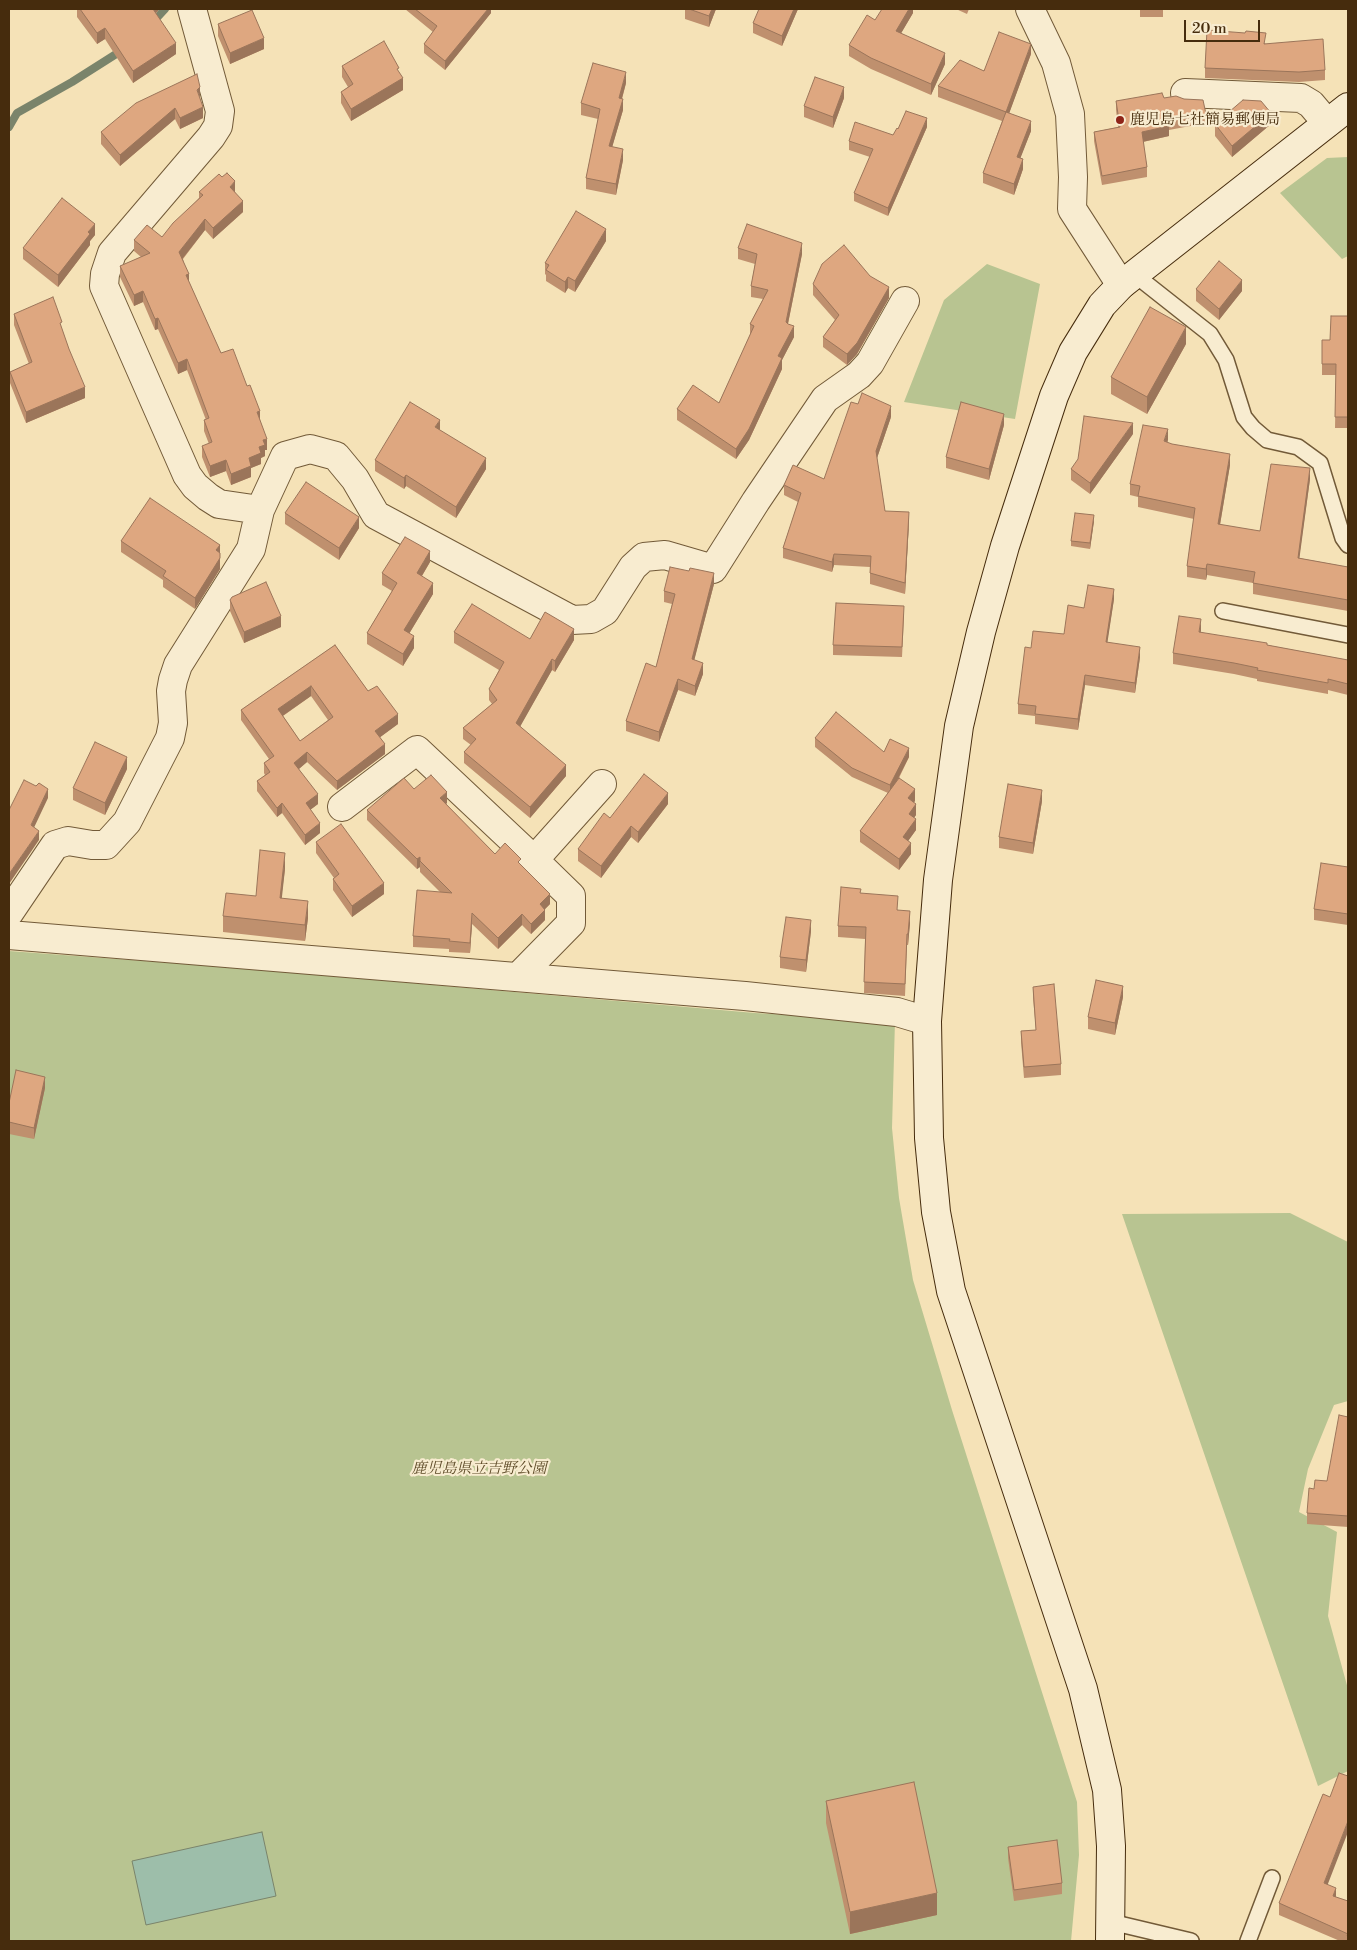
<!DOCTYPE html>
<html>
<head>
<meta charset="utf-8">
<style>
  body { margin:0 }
  #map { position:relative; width:1357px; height:1950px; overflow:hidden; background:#f5e2b7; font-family:"Libre Bodoni",serif }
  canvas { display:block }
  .frame { position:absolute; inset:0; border:10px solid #462c0d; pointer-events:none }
  .scale { position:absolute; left:1184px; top:20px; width:76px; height:22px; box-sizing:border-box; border:2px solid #462c0d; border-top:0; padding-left:6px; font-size:15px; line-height:18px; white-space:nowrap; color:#462c0d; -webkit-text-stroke:4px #f8ecd0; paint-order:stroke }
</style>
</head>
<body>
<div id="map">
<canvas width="1357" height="1950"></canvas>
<div class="frame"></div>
<div class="scale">20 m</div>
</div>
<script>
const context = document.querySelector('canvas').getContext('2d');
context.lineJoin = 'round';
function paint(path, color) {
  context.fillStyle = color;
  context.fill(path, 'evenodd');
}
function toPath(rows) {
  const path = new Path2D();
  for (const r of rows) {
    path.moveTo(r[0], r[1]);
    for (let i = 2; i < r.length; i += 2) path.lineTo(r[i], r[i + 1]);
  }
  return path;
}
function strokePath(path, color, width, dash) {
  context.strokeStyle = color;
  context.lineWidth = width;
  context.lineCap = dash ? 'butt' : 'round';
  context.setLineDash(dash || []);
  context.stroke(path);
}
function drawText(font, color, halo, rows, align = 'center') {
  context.font = font + ' "Libre Bodoni","Noto Serif JP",serif';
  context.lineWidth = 4.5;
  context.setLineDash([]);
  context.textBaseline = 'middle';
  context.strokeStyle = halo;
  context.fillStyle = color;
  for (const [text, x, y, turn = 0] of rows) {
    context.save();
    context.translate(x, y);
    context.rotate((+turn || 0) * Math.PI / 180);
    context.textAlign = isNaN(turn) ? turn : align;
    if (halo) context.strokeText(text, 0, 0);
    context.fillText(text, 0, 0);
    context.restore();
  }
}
paint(toPath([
  [1348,157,1348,256,1342,259,1280,193,1327,158],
  [987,264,1040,284,1015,419,904,402,944,300],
  [9,951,239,968,755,1013,895,1021,892,1128,899,1198,913,1280,952,1410,1077,1802,1079,1855,1071,1941,9,1941],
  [1290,1213,1348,1242,1348,1401,1334,1405,1308,1469,1299,1512,1337,1532,1328,1616,1348,1689,1348,1771,1318,1786,1122,1214]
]), '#b8c491');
const water = toPath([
  [262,1832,276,1896,146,1925,132,1861,262,1832]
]);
paint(water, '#9dbeaa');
strokePath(water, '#7a846b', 1);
strokePath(toPath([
  [152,23,165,9],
  [9,127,17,113,72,82,124,49]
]), '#7a846b', 8);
const lane = toPath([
  [1134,274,1210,334,1226,360,1244,417,1253,428,1267,440,1298,447,1320,463,1343,538,1348,545],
  [1223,611,1348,635],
  [1111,1922,1191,1941],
  [1248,1941,1272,1878]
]);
const street = toPath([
  [192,9,220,111,218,126,211,137,112,253,105,274,104,286,187,475,195,486,208,497,219,504,260,510,285,456,310,449,336,456,355,479,376,515,572,620,591,619,605,611,633,567,644,557,665,555,713,569,756,501,825,399,859,375,870,363,905,301],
  [1030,9,1056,63,1070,114,1073,177,1072,209,1121,285],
  [1185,93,1301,98,1311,104,1327,123],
  [342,807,417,750,534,860,571,896,571,923,518,977],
  [534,860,602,784],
  [9,913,55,845,68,841,92,845,106,845,127,822,170,738,173,723,171,691,173,680,178,665,251,549,260,510],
  [9,935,745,996,897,1012,927,1021]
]);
const secondary = toPath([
  [1110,1941,1111,1846,1107,1790,1083,1689,951,1291,936,1212,929,1138,927,1021,938,880,959,726,981,632,1005,546,1054,396,1073,352,1102,305,1121,285,1348,107]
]);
strokePath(lane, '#725a38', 18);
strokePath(street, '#725a38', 30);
strokePath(secondary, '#462c0d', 30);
strokePath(lane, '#f8ecd0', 15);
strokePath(street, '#f8ecd0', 28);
strokePath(secondary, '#f8ecd0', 28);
paint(toPath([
  [77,9,158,9,158,11,156,13,176,54,133,83,105,39,97,44,77,17],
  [405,9,491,9,491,13,445,70,424,53,424,44,433,32],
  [685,9,716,9,709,27,685,19],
  [798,9,782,46,753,33,753,23],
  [913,9,913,13,901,33,945,64,931,95,871,69,849,56,849,45,875,20],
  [956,9,969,9,967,14],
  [1140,9,1163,9,1163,17,1140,17],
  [218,24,264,49,230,64,218,36],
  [1245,33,1266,44,1325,70,1325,80,1299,82,1205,78,1205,68],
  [1031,54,1009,113,1031,131,1020,158,1023,169,1014,195,983,183,983,173,1002,121,938,97,938,86],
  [342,66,399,72,403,90,351,121,341,103,341,92,348,87,342,77],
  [626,83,622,99,623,110,612,147,623,160,616,195,586,189,586,178,598,119,581,115,581,103],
  [200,98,203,118,180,129,175,119,120,166,101,144,101,132],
  [844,98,833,128,804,117,804,106],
  [1164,98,1206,114,1206,123,1169,130,1169,136,1143,142,1147,167,1147,177,1102,185,1094,141,1094,132,1118,127,1116,110,1116,101],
  [1215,124,1271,124,1232,157,1215,136],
  [927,127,888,216,854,201,854,193,870,157,849,150,849,141,893,135,898,129],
  [199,192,235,192,243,212,213,239,205,230,183,259,189,282,221,353,260,420,267,450,265,450,265,456,261,458,261,464,251,468,251,477,231,485,226,471,210,477,202,457,202,446,209,444,204,431,204,420,206,420,187,370,178,374,158,329,155,330,143,302,134,306,120,277,120,266,141,257,134,251,134,240,162,237,199,198],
  [95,235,90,241,90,245,58,287,23,259,23,248],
  [606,241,575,292,568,288,565,293,546,281,546,275,545,274,545,263],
  [738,248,802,254,788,324,794,337,782,360,782,369,749,440,736,459,677,420,677,409,719,403,750,335,750,324,763,299,751,297,751,286,755,264,738,259],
  [813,284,889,298,857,354,847,365,823,347,823,337,835,320,813,295],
  [1196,289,1242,291,1219,320,1196,301],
  [14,314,62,329,85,398,26,423,10,383,10,372,29,364,14,325],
  [1348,316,1348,428,1335,428,1336,375,1322,375,1322,340,1330,340],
  [1186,344,1147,414,1111,394,1111,377],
  [891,417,877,458,885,511,909,522,905,594,870,584,870,567,834,565,832,572,783,558,783,548,798,502,784,495,784,485,824,479],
  [1004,425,989,480,946,468,946,457],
  [440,430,486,469,456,518,406,486,404,489,375,471,375,460],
  [1133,434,1090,494,1071,480,1071,469],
  [1168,440,1167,443,1230,465,1220,525,1260,531,1310,479,1299,558,1348,567,1348,611,1253,594,1253,583,1207,575,1206,580,1187,577,1187,566,1194,519,1138,507,1138,497,1130,495,1130,484],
  [285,513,359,528,339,560,285,524],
  [1094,521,1090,549,1071,546,1071,541],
  [121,541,220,545,220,569,195,609,163,587,163,580,121,552],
  [430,562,422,576,433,594,409,634,414,648,403,666,367,644,367,633,392,591,382,585,382,573],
  [714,584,694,660,703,674,695,696,678,690,659,742,626,731,626,721,656,667,672,604,664,602,664,591],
  [1114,599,1107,642,1140,657,1135,693,1085,685,1078,730,1035,724,1035,716,1018,714,1018,704,1064,634,1084,608],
  [230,600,281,627,244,643,230,611],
  [904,616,902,657,833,655,833,645],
  [454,632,530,639,574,640,555,672,552,670,520,726,566,776,530,818,464,763,464,752,471,745,463,739,463,728,492,704,489,700,489,689,499,670,454,643],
  [335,645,368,691,398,724,380,737,385,754,337,790,307,762,299,769,318,804,310,810,320,833,305,845,282,813,277,817,257,791,257,781,265,775,264,773,264,763,269,759,241,720,241,710],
  [311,696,328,720,300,741,283,716],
  [1267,645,1348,660,1348,695,1328,690,1328,694,1257,681,1257,679,1234,674,1173,664,1173,653],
  [815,738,909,757,899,778,915,801,914,802,916,815,914,818,916,830,908,841,911,854,899,870,860,842,860,831,888,793,852,777,815,747],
  [127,769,105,815,73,800,73,788],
  [414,789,447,803,446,804,495,854,521,865,550,904,545,909,545,920,531,934,522,925,498,949,472,924,470,953,449,952,449,949,413,947,413,936,440,892,420,872,420,867,417,869,367,820,367,810],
  [1042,801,1033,854,999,848,999,837],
  [668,804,638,843,631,837,601,878,578,861,578,849,610,818],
  [316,842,384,894,352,917,333,890,333,879,334,878,316,853],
  [1348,867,1348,925,1314,920,1314,909],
  [285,869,281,899,308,918,305,941,223,932,223,916,256,896],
  [861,893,898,910,910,923,908,945,907,945,905,996,864,993,865,939,838,937,838,926],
  [811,931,806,972,780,968,780,957],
  [1033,987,1061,1064,1061,1075,1024,1078,1021,1042,1021,1031,1036,1030,1033,998],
  [1123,997,1115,1035,1088,1029,1088,1017],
  [45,1088,34,1139,9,1134,9,1103],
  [1348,1417,1348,1527,1307,1524,1307,1513,1314,1489,1327,1481],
  [826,1801,937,1915,850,1934,826,1823],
  [1008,1847,1062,1883,1062,1894,1014,1901,1008,1858],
  [1328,1885,1336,1897,1348,1901,1348,1941,1340,1941,1279,1915,1279,1903]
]), '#bf906e');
paint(toPath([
  [150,9,158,9,158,11,150,16],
  [488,9,491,9,491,13,445,70,445,61],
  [712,9,716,9,709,27,709,16],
  [794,9,798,9,782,46,782,36],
  [909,9,913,9,913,13,896,42,896,31],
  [105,28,105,39,97,44,97,33],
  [264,38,264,49,230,64,230,53],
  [176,43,176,54,133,83,133,71],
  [1031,44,1031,54,1006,122,1006,112],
  [945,53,945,64,931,95,931,84],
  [626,72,626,83,619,109,619,98],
  [403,78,403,90,351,121,351,109],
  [200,87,200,98,197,90],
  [844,87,844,98,833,128,833,117],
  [623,99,623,110,609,158,609,146],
  [203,107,203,118,180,129,180,118],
  [175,108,175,119,120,166,120,155],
  [1271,113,1271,124,1232,157,1232,146],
  [927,118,927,127,888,216,888,208],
  [1031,121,1031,131,1017,167,1017,157],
  [1169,126,1169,136,1142,142,1142,132],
  [623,149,623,160,616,195,616,184],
  [1023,159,1023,169,1014,195,1014,184],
  [235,181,235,192,230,198,230,187],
  [243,201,243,212,213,239,213,228],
  [205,219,205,230,179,263,179,252],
  [95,224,95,235,90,241,90,245,58,287,58,275,88,232],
  [606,229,606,241,575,292,575,281],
  [802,243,802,254,786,333,786,322],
  [189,274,189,285,186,275],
  [568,277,568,288,565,293,565,282],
  [1242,280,1242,291,1219,320,1219,309],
  [889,287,889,298,857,354,847,365,847,354],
  [143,291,143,302,134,306,134,295],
  [158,318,158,329,155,330,155,319],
  [794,326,794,337,782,360,782,369,749,440,736,459,736,449,778,356],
  [1186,327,1186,344,1147,414,1147,397],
  [187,359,187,370,178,374,178,363],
  [85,387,85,398,26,423,26,412],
  [891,406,891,417,876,461,876,451],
  [260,411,260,422,257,412],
  [1004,414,1004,425,989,480,989,469],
  [440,420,440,431,435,427],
  [1133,423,1133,434,1090,494,1090,483],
  [1168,429,1168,440,1164,452,1164,441],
  [267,439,267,450,265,450,265,456,261,458,261,464,251,468,251,477,231,485,231,474,249,458,259,447,263,440],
  [1230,454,1230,465,1218,536,1218,524],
  [486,458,486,469,456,518,456,507],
  [226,460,226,471,210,477,210,466],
  [1310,468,1310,479,1298,569,1298,558],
  [406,475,406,486,404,489,404,478],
  [909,512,909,522,905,594,905,583],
  [1094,515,1094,521,1090,549,1090,543],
  [359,517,359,528,339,560,339,548],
  [220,545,220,556,216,550],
  [430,551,430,562,417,584,417,573],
  [834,554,834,565,832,572,832,562],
  [220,558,220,569,195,609,195,598],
  [1207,564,1207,575,1206,580,1206,569],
  [714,573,714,584,692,669,692,659],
  [433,583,433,594,404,642,404,630],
  [1114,589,1114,599,1106,652,1106,642],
  [281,616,281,627,244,643,244,632],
  [1201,619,1201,631,1199,643,1199,632],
  [574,629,574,640,555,672,555,661],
  [414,636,414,648,403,666,403,654],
  [1140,647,1140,657,1135,693,1135,683],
  [552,659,552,670,516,734,516,723],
  [703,663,703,674,695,696,695,686],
  [1085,675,1085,685,1078,730,1078,719],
  [678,679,678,690,659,742,659,732],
  [311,686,311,696,278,719,278,709],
  [398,714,398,724,375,741,375,731],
  [385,744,385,754,337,790,337,781],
  [909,748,909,757,890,794,890,785],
  [307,752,307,762,294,773,294,763],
  [127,757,127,769,105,815,105,803],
  [566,765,566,776,530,818,530,807],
  [48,789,48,798,31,834,31,825],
  [915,789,915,801,908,809,908,798],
  [1042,790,1042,801,1033,854,1033,843],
  [447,792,447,803,440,809,440,798],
  [668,793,668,804,638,843,638,832],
  [318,794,318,804,306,813,306,803],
  [282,803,282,813,277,817,277,808],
  [916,804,916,815,909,825,909,814],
  [916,819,916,830,903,848,903,837],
  [320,823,320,833,305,845,305,835],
  [631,826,631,837,601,878,601,866],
  [39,831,39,840,9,884,9,874],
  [911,843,911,854,899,870,899,859],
  [285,853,285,869,280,915,280,898],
  [420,857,420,867,417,869,417,859],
  [384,883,384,894,352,917,352,906],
  [550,894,550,904,540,914,540,904],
  [308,901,308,918,305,941,305,925],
  [545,910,545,920,531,934,531,924],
  [910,911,910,923,908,945,908,934],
  [472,913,472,924,470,953,470,943],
  [522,914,522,925,498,949,498,938],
  [811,920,811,931,806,972,806,960],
  [1123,986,1123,997,1115,1035,1115,1023],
  [45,1077,45,1088,34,1139,34,1128],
  [1348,1821,1348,1832,1324,1894,1324,1883],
  [1336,1888,1336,1899,1333,1896],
  [937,1893,937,1915,850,1934,850,1912]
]), '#9b755a');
const building = toPath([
  [80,9,153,9,176,43,133,71,105,28,97,33,80,9],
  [415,9,488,9,445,61,424,44,437,26,415,9],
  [689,9,712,9,709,16,689,9],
  [759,9,794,9,782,36,753,23,759,9],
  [882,9,909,9,896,31,945,53,931,84,871,58,849,45,867,15,875,20,882,9],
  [252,10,264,38,230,53,218,24,252,10],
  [1207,30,1245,33,1246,31,1266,33,1264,44,1323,39,1325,70,1299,72,1205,68,1207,30],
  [999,32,1031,44,1006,112,938,86,960,60,984,71,999,32],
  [384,41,399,68,397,69,403,78,351,109,341,92,353,84,342,66,384,41],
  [593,63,626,72,619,98,623,99,609,146,623,149,616,184,586,178,600,109,581,103,593,63],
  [197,74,200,87,197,90,203,107,180,118,175,108,120,155,101,132,136,103,197,74],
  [815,77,844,87,833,117,804,106,815,77],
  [1162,93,1164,98,1176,96,1184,99,1203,100,1206,114,1168,121,1169,126,1142,132,1147,167,1102,176,1094,132,1120,127,1116,101,1162,93],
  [1243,100,1261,101,1271,113,1232,146,1215,124,1243,100],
  [906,111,927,118,888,208,854,193,873,149,849,141,855,122,893,135,897,128,898,129,906,111],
  [1006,112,1031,121,1017,157,1023,159,1014,184,983,173,1006,112],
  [227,173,235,181,230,187,243,201,213,228,205,219,179,252,189,274,186,275,221,353,233,349,247,386,250,385,260,411,257,412,267,439,263,440,265,445,259,447,261,453,249,458,251,466,231,474,226,460,210,466,202,446,212,442,204,420,209,418,187,359,178,363,158,318,155,319,143,291,134,295,120,266,150,253,134,240,147,225,162,237,173,223,203,195,199,192,219,174,222,177,227,173],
  [62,198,95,224,88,232,90,234,58,275,23,248,62,198],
  [576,211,606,229,575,281,568,277,565,282,546,270,549,265,545,263,576,211],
  [747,224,802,243,786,322,788,324,794,326,778,356,782,358,749,429,736,449,677,409,693,385,719,403,754,326,750,324,768,290,751,286,757,254,738,248,747,224],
  [844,245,870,276,889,287,857,343,847,354,823,337,839,315,813,284,822,264,844,245],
  [1219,261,1242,280,1219,309,1196,289,1219,261],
  [53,297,62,322,60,323,69,349,85,387,26,412,10,372,32,362,14,314,53,297],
  [1150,307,1186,327,1147,397,1111,377,1150,307],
  [1331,316,1348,316,1348,417,1335,417,1336,364,1322,364,1322,340,1330,340,1331,316],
  [862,393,891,406,876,451,885,511,909,512,905,583,870,573,871,556,834,554,832,562,783,548,801,493,784,485,793,465,824,479,851,402,858,404,862,393],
  [410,402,440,420,435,427,486,458,456,507,406,475,404,478,375,460,410,402],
  [961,402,1004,414,989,469,946,457,961,402],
  [1084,416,1133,423,1090,483,1071,469,1078,459,1084,416],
  [1143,425,1168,429,1164,441,1172,444,1230,454,1218,524,1260,531,1271,464,1310,468,1298,558,1348,567,1348,600,1253,583,1255,572,1207,564,1206,569,1187,566,1195,508,1138,496,1140,486,1130,484,1143,425],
  [306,482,359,517,339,548,285,513,306,482],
  [150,498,220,545,216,550,220,553,220,558,195,598,163,576,166,571,121,541,150,498],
  [1075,513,1094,515,1090,543,1071,541,1075,513],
  [405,537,430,551,417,573,433,583,404,630,414,636,403,654,367,633,397,583,382,573,405,537],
  [670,567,689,571,690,568,714,573,692,659,703,663,695,686,678,679,659,732,626,721,646,663,656,667,675,594,664,591,670,567],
  [266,582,281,616,244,632,230,600,232,597,266,582],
  [1088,585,1114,589,1106,642,1140,647,1135,683,1085,675,1078,719,1035,714,1036,706,1018,704,1025,647,1031,648,1033,631,1064,634,1068,605,1084,608,1088,585],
  [836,603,904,606,902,647,833,645,836,603],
  [472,604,530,639,545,612,574,629,555,661,552,659,516,723,566,765,530,807,464,752,476,739,463,728,497,700,489,689,504,662,454,632,472,604],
  [1179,616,1201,619,1199,632,1267,643,1267,645,1348,660,1348,684,1328,679,1328,683,1257,670,1258,668,1234,663,1173,653,1179,616],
  [335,645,368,691,377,686,398,714,375,731,385,744,337,781,307,752,294,763,318,794,306,803,320,823,305,835,282,803,277,808,257,781,270,772,264,763,274,756,241,710,335,645],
  [311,686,333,717,300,741,278,709,311,686],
  [836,712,884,752,890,739,909,748,890,785,852,768,815,738,836,712],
  [95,742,127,757,105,803,73,788,95,742],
  [644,774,668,793,638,832,631,826,601,866,578,849,604,813,610,818,644,774],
  [431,775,447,792,440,798,495,854,505,843,521,859,518,862,550,894,540,904,545,910,531,924,522,914,498,938,472,913,470,943,449,941,450,939,413,936,417,890,452,893,420,861,420,857,417,859,367,810,404,778,414,789,431,775],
  [899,778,915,789,908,798,916,804,909,814,916,819,903,837,911,843,899,859,860,831,899,778],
  [24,780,36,786,39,783,48,789,31,825,39,831,9,874,9,810,24,780],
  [1008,784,1042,790,1033,843,999,837,1008,784],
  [341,824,384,883,352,906,333,879,339,874,316,842,341,824],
  [260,850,285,853,280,898,308,901,305,925,223,916,226,893,256,896,260,850],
  [1321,863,1348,867,1348,914,1314,909,1321,863],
  [841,887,861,889,860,893,898,896,897,910,910,911,908,934,907,934,905,984,864,982,866,927,838,926,841,887],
  [786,917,811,920,806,960,780,957,786,917],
  [1096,980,1123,986,1115,1023,1088,1017,1096,980],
  [1054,984,1061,1064,1024,1067,1021,1031,1036,1030,1033,987,1054,984],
  [16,1070,45,1077,34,1128,9,1122,9,1103,16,1070],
  [1339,1415,1348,1417,1348,1516,1307,1513,1309,1488,1314,1489,1315,1480,1327,1481,1339,1415],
  [1339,1773,1348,1776,1348,1821,1324,1883,1336,1888,1333,1896,1348,1901,1348,1936,1347,1936,1348,1934,1279,1903,1323,1794,1330,1797,1339,1773],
  [914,1782,937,1893,850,1912,826,1801,914,1782],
  [1057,1840,1062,1883,1014,1890,1008,1847,1057,1840]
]);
paint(building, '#dea780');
strokePath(building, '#9b755a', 1);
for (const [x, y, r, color] of [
  [1120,120,5,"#8f2418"]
]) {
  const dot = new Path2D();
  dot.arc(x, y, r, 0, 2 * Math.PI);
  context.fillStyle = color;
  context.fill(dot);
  strokePath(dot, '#f8ecd0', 2);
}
drawText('15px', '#462c0d', '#f8ecd0', [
  ["鹿児島七社簡易郵便局",1130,120]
], 'left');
drawText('italic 15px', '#5d4a27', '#f8ecd0', [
  ["鹿児島県立吉野公園",479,1469]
]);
</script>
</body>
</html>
